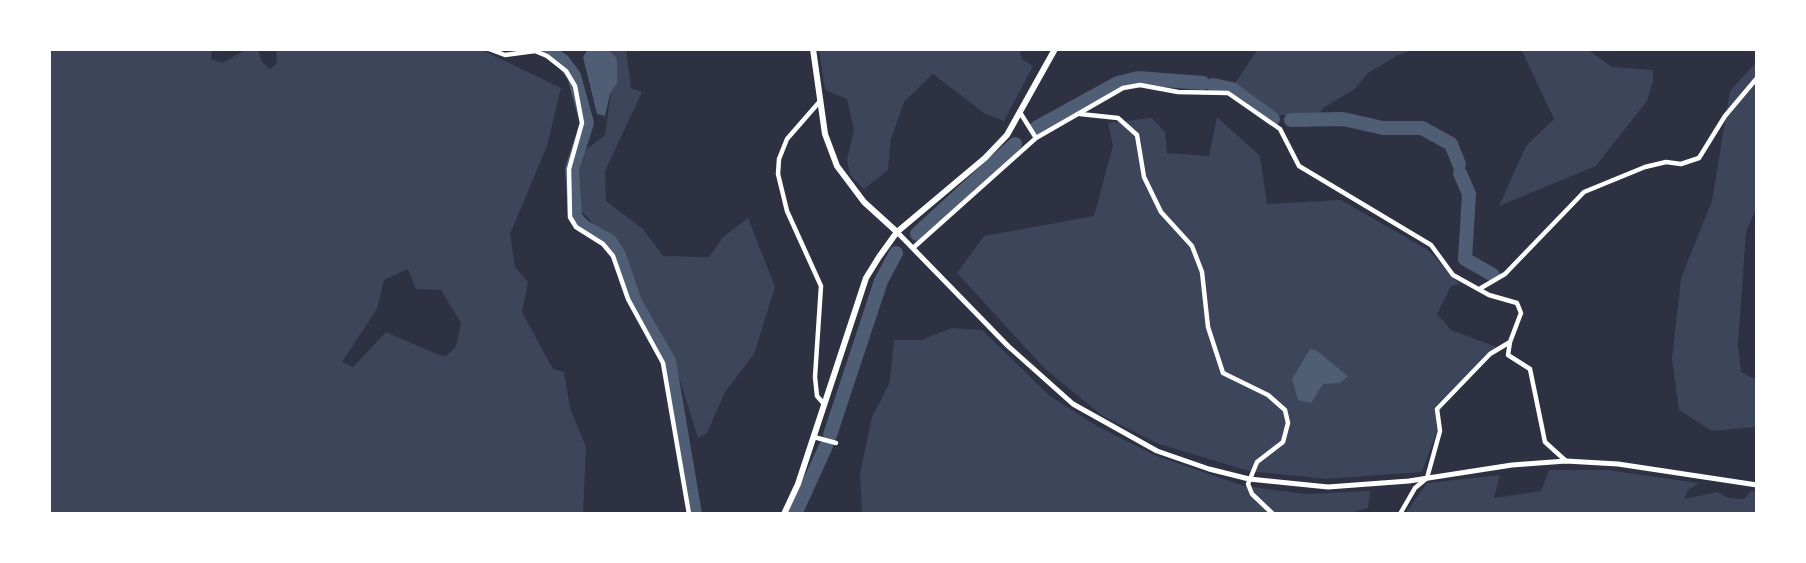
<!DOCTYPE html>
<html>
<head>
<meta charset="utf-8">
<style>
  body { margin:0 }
  #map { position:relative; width:1806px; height:563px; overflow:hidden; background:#2d3142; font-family:"Varela Round",sans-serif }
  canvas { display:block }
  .frame { position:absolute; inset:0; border:51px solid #fff; pointer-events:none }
</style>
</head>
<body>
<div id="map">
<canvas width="1806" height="563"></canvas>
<div class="frame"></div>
</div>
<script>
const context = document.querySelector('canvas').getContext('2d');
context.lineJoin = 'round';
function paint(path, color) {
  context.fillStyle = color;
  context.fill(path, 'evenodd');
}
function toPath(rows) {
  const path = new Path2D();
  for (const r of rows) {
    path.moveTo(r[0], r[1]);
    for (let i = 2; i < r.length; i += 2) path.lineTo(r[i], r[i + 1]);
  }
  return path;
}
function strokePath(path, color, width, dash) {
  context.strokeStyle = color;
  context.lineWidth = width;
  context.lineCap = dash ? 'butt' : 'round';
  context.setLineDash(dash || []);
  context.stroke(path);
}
paint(toPath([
  [49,49,212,49,211,59,222,63,247,49,258,49,262,62,270,69,277,63,276,49,480,49,561,88,547,146,510,234,515,267,528,282,522,312,553,369,564,372,570,408,586,447,583,514,49,514],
  [408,269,416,289,441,290,461,323,456,346,446,356,439,355,386,332,353,367,342,362,377,309,384,280],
  [611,49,626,49,631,88,642,92,605,171,606,201,643,229,663,256,709,257,723,237,748,218,775,287,754,354,725,392,707,433,698,438,674,361,643,308,623,253,578,208,575,181,580,154,605,135,611,92],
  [819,49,1019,49,1022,59,1033,66,1004,121,984,113,933,74,904,102,891,139,888,170,864,189,850,175,847,159,854,130,847,99,825,90],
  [1258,49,1415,49,1398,55,1368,73,1355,89,1323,108,1318,115,1273,115,1233,86],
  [1521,49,1587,49,1612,67,1653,70,1653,81,1647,101,1596,166,1499,206,1526,146,1554,119],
  [1757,61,1757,206,1746,232,1738,345,1741,372,1755,379,1757,378,1757,427,1712,431,1679,410,1672,359,1681,278,1712,201,1730,91],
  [1217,117,1260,156,1267,204,1341,200,1428,250,1460,284,1451,286,1437,314,1451,330,1499,348,1488,353,1435,407,1437,431,1422,472,1326,479,1249,471,1159,444,1103,416,1045,369,957,273,984,236,1094,216,1113,146,1108,123,1152,118,1165,132,1167,153,1209,156],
  [952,328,982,330,1050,396,1097,426,1154,455,1244,486,1305,494,1370,491,1368,508,1347,514,862,514,860,473,872,417,890,382,894,340,921,340],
  [1549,470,1608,470,1699,483,1688,490,1684,499,1717,492,1729,498,1744,499,1751,491,1757,492,1757,514,1405,514,1427,483,1500,475,1494,498,1541,491]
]), '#3c4559');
paint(toPath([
  [588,49,608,49,617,59,617,83,610,94,605,116,597,114,583,57],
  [1310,349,1317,351,1348,376,1340,383,1323,384,1311,403,1298,400,1292,379]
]), '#4f5d75');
strokePath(toPath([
  [546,49,563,61,574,76,587,123,572,169,575,217,583,226,610,241,619,255,635,302,669,361,695,514],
  [1213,85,1232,89,1273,119],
  [1291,120,1343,119,1383,128,1422,128,1451,144,1459,164],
  [1036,128,1118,83,1138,78,1203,83],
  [1460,173,1469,194,1465,259,1493,275],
  [917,234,1015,144],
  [830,435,881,281,896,253],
  [795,514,826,446]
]), '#4f5d75', 14);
strokePath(toPath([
  [489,49,505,55,535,51,547,56,566,71,575,86,582,123,569,169,570,217,576,227,603,244,613,256,628,299,663,363,689,514],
  [821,100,787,139,779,159,778,174,787,211,821,286,815,377,817,396,824,404],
  [1021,114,1036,138],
  [1080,114,1118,118,1137,135,1144,177,1161,212,1192,246,1202,272,1208,327,1223,373,1268,395,1285,410,1288,423,1283,442,1257,462,1248,484,1252,494,1273,514],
  [913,248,1036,138,1123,88,1140,85,1178,92,1228,93,1280,129,1299,166,1431,245,1453,275,1489,295,1517,303,1521,313,1510,342,1490,354,1437,409,1440,431,1427,478,1415,488,1400,514],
  [1481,288,1505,274,1584,192,1645,167,1666,162,1681,164,1699,158,1725,116,1757,78],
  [1510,342,1508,355,1530,369,1545,442,1566,461],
  [814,437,836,443]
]), '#fff', 4.5);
strokePath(toPath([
  [897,232,1008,346,1073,404,1157,451,1209,469,1249,479,1328,487,1409,481,1512,465,1566,461,1618,464,1757,485]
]), '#fff', 5);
strokePath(toPath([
  [813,49,825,134,837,166,864,202,897,232]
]), '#fff', 6);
strokePath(toPath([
  [784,514,798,484,866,278,879,257,897,232,985,158,1007,135,1055,49]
]), '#fff', 6);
</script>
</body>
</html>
